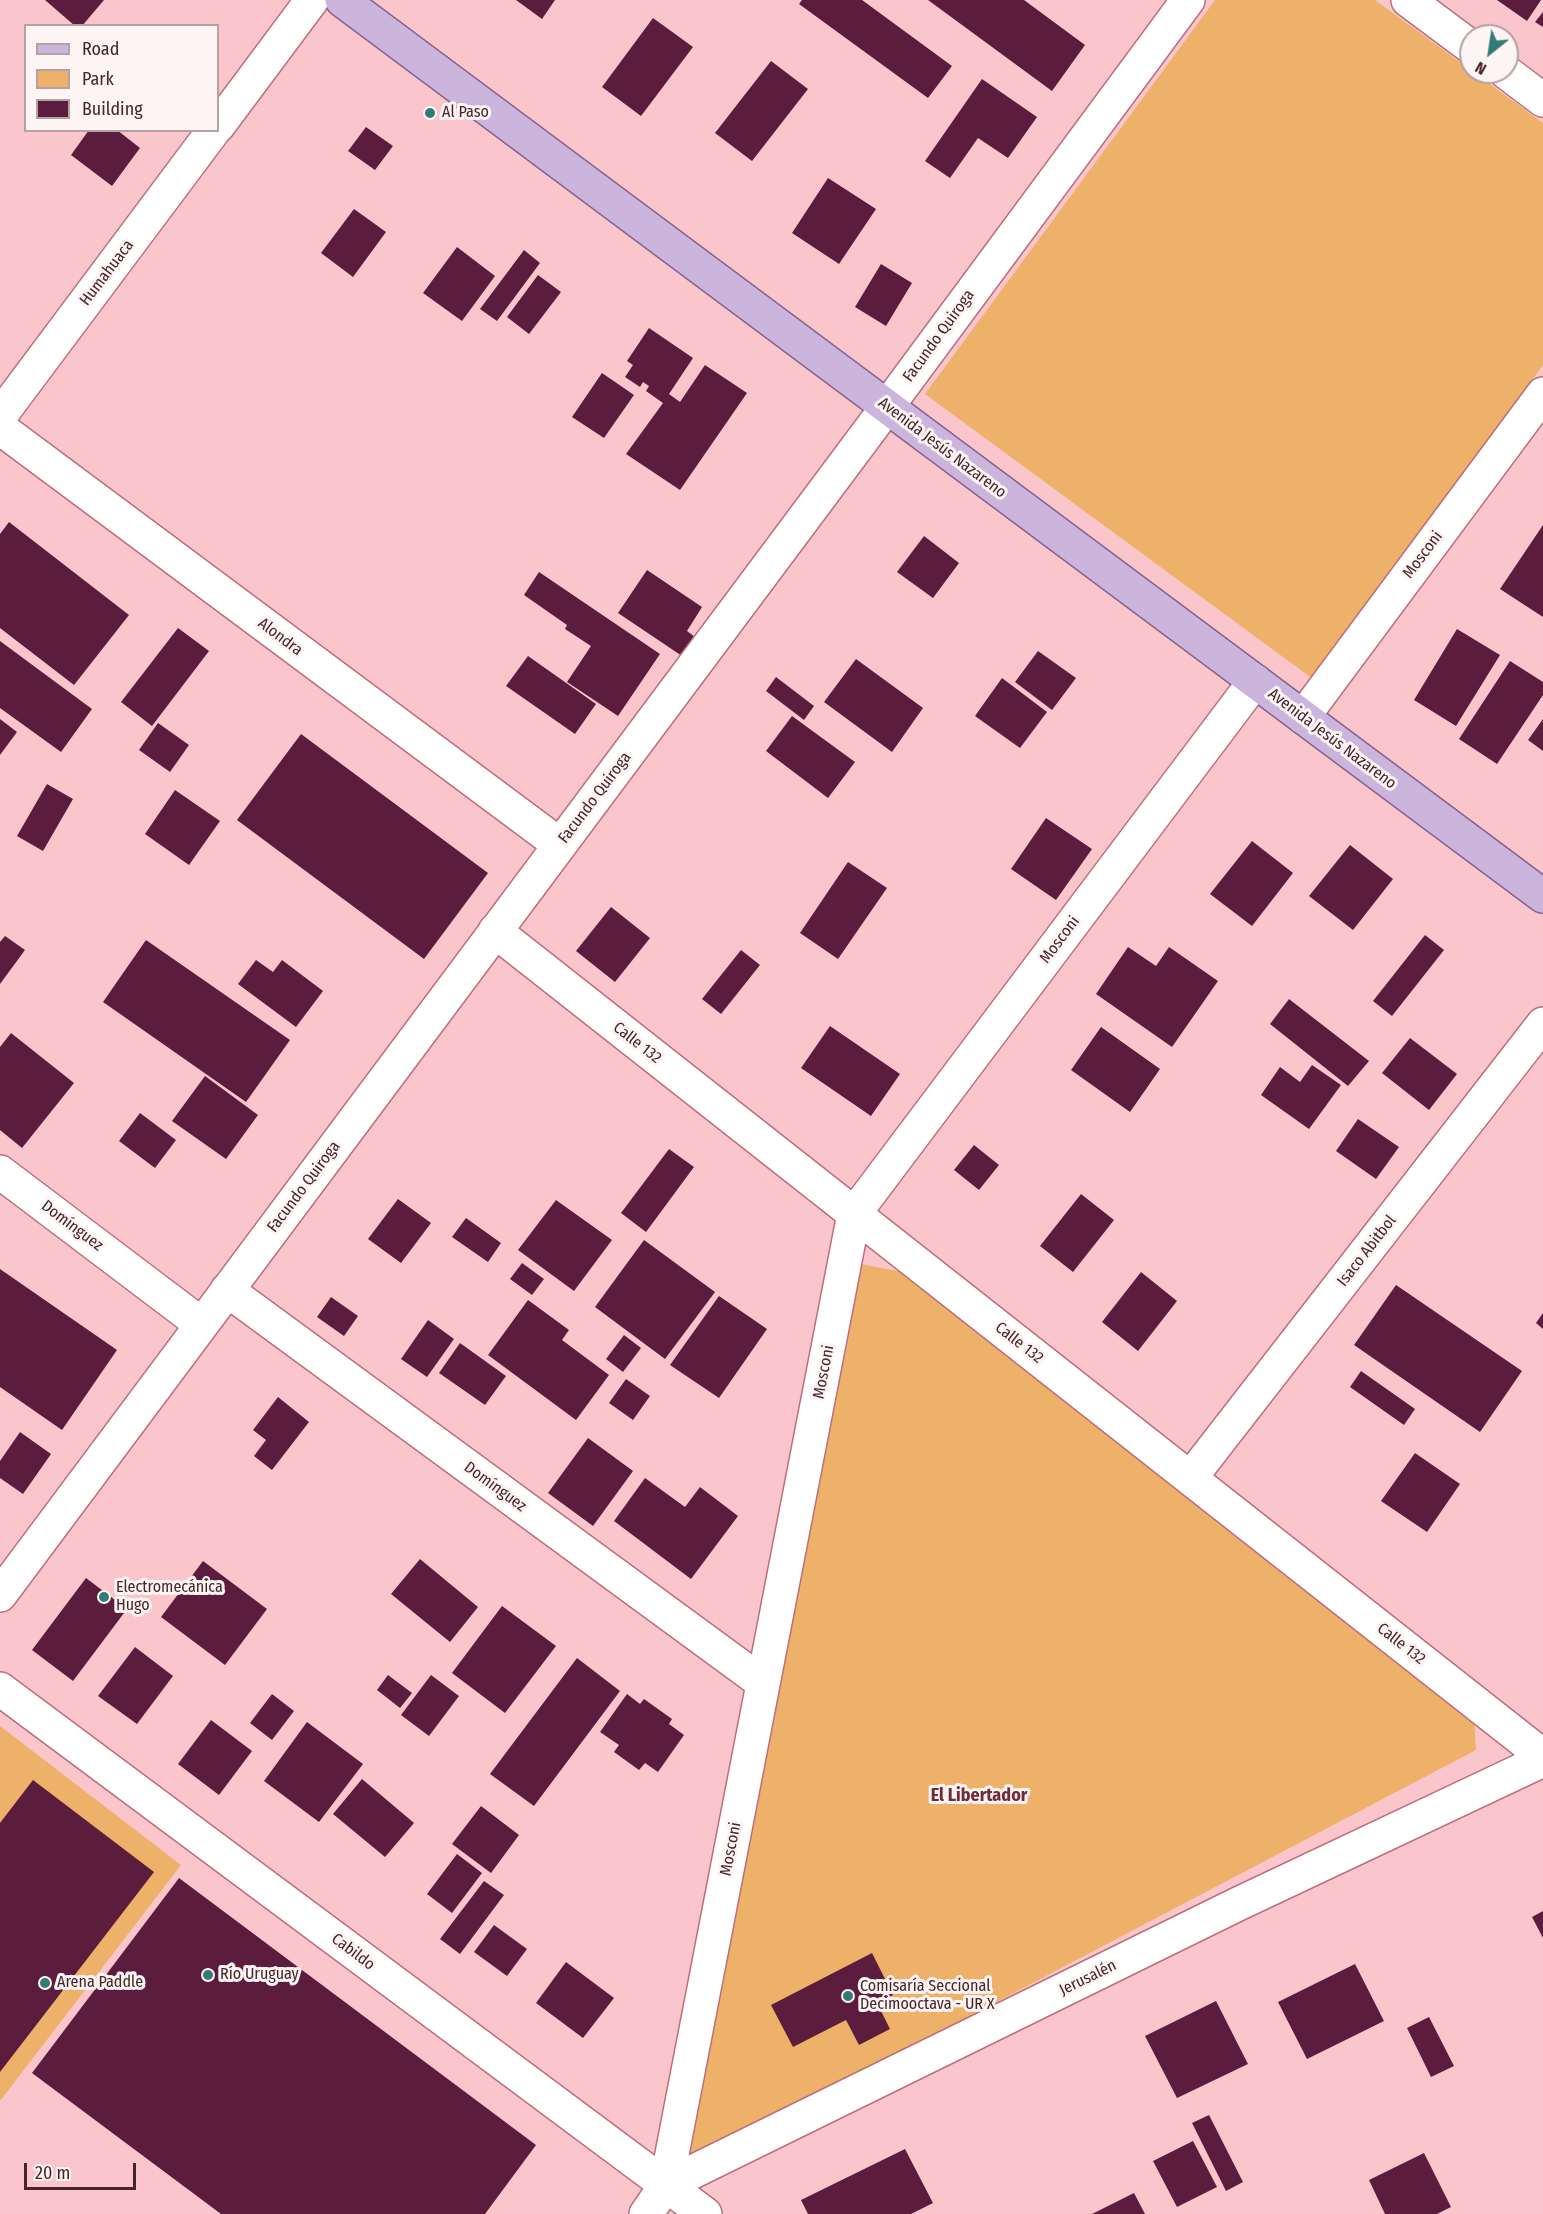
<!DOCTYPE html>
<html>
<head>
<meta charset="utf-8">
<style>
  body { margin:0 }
  #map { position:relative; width:1543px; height:2214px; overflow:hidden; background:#fac6cc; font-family:"Fira Sans Condensed",sans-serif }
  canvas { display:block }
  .legend { position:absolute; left:24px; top:24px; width:195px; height:108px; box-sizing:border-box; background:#fdf4f4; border:2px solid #b3a1a3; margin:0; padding:8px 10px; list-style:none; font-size:18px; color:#45252a }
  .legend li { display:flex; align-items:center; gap:12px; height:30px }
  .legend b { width:30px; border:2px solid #b3a1a3 }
  .north { position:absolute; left:1459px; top:24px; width:60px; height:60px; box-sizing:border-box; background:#fdf4f4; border:2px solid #b3a1a3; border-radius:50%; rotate:210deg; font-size:16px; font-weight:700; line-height:24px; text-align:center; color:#45252a }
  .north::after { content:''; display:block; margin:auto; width:21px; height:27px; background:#337b77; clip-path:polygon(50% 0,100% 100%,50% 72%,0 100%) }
  .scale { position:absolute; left:24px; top:2163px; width:112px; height:27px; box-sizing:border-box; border:3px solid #45252a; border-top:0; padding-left:8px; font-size:18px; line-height:21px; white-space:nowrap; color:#45252a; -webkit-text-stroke:4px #fdf4f4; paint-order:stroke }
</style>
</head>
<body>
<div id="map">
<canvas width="1543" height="2214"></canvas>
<ul class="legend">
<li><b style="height:8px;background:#ccb5dc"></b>Road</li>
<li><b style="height:16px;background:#edb169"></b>Park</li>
<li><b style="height:16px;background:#5b1c3e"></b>Building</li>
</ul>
<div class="north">N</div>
<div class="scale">20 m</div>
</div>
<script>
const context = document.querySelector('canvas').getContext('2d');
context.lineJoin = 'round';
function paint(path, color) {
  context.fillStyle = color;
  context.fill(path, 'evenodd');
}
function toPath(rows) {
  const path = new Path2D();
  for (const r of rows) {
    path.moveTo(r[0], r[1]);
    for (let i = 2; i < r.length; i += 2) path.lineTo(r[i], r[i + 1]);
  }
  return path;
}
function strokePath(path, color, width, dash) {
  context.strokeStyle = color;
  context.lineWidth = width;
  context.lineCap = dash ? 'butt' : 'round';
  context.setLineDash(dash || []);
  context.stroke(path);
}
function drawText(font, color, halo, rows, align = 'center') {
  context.font = font + ' "Fira Sans Condensed",sans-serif';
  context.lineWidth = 6;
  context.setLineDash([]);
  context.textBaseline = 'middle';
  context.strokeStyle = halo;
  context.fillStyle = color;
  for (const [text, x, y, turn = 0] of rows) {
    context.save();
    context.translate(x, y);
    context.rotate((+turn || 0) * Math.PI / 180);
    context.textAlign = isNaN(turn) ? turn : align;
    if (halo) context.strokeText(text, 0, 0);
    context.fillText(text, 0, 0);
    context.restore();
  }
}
paint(toPath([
  [1215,0,1375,0,1543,123,1543,365,1313,679,925,394],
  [860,1264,903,1272,1474,1716,1476,1750,673,2172],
  [0,1726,181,1865,0,2101]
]), '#edb169');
paint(toPath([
  [45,0,104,0,82,26,75,26],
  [516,0,555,0,542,19],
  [802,0,862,0,952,66,928,98,799,4],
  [928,0,1024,0,1085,45,1052,91],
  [1497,0,1541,0,1527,21],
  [1543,12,1543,27,1535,22],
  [653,18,693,47,641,116,602,87],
  [771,61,808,89,752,161,715,133],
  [982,79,1037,117,1008,158,978,138,950,178,925,161],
  [366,127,393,146,375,170,348,151],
  [89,130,117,130,140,148,112,186,71,155],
  [828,178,876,209,839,264,792,233],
  [354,209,386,232,353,277,321,253],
  [457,247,495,276,462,321,423,293],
  [524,250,540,263,497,321,480,309],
  [881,264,912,283,886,326,855,307],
  [538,275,561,292,529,334,507,317],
  [649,328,693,358,669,394,680,402,705,365,747,393,680,490,626,454,663,403,646,391,649,386,643,382,640,387,625,377,633,365,627,361],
  [602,373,634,395,604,438,572,417],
  [9,522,129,615,74,685,0,628,0,534],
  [1543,525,1543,617,1500,589],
  [924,536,959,563,933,598,897,572],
  [647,570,702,607,687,631,695,637,682,656,618,613],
  [539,572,660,654,618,716,567,682,591,646,565,629,567,625,524,595],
  [178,628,209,651,152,726,121,702],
  [1457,629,1500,655,1456,726,1414,700],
  [0,641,92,709,61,752,0,708],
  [1038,651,1076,678,1052,710,1015,682],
  [528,656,596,704,575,734,506,686],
  [856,659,923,708,892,752,824,702],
  [1510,661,1543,682,1543,695,1497,764,1459,739],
  [776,677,814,706,804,720,766,691],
  [1002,678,1047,712,1020,748,975,716],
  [792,716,855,762,828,798,766,751],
  [0,719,17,732,0,755],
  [1543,719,1543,751,1528,740],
  [158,723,189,745,170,772,139,750],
  [301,734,488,873,424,959,237,820],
  [47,784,73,799,43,851,17,836],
  [175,790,220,821,189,865,145,834],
  [1046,818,1092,849,1056,900,1011,869],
  [1252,841,1293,873,1252,926,1210,894],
  [1350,845,1393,879,1353,930,1309,896],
  [848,862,887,888,838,959,800,933],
  [611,907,650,938,615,982,576,951],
  [1425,935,1444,950,1392,1016,1373,1001],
  [5,936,25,950,0,984,0,942],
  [146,940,290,1040,246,1102,103,1002],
  [1128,947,1156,966,1169,947,1218,981,1172,1047,1096,994],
  [741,950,760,965,721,1014,702,999],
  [256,960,273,972,282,960,323,991,296,1027,238,984],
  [1289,999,1369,1061,1348,1086,1270,1024],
  [830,1026,900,1074,871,1116,801,1068],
  [1101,1027,1160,1069,1130,1112,1071,1070],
  [11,1033,74,1083,22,1148,0,1130,0,1047],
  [1410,1038,1457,1074,1429,1110,1382,1073],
  [1312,1065,1341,1085,1309,1129,1261,1095,1280,1067,1300,1082],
  [205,1076,258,1115,226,1159,172,1121],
  [140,1113,176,1140,155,1168,119,1141],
  [1358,1119,1399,1147,1376,1179,1336,1151],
  [974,1145,999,1165,979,1190,954,1170],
  [669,1149,694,1167,646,1232,621,1213],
  [1081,1194,1114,1220,1073,1272,1040,1246],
  [398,1199,431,1223,401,1263,368,1239],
  [556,1200,612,1240,574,1291,518,1250],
  [466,1218,501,1243,488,1262,452,1237],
  [644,1240,715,1292,665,1359,595,1307],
  [522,1263,544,1279,532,1295,510,1279],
  [0,1269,117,1350,62,1430,0,1387],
  [1141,1272,1177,1301,1138,1351,1102,1322],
  [1396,1285,1522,1371,1480,1432,1354,1345],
  [719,1296,767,1329,719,1398,670,1365],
  [331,1297,358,1316,344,1336,317,1317],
  [528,1300,569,1330,562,1340,609,1375,576,1420,488,1355],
  [1543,1313,1543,1329,1536,1323],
  [428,1320,454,1339,427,1377,401,1359],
  [624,1335,641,1348,623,1372,606,1359],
  [460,1343,506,1376,485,1405,439,1373],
  [1361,1371,1415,1409,1404,1425,1350,1387],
  [626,1379,650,1396,633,1420,609,1403],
  [278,1397,309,1422,272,1470,254,1456,266,1440,253,1430],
  [20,1432,51,1454,23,1494,0,1478,0,1461],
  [588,1438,633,1471,593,1526,548,1493],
  [1415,1453,1460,1484,1427,1532,1381,1501],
  [645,1478,685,1507,700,1487,738,1516,691,1579,614,1521],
  [420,1559,478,1607,450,1642,391,1594],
  [203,1561,267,1609,225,1665,161,1617],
  [86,1578,127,1609,73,1681,32,1650],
  [502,1606,556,1646,505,1713,452,1673],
  [135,1647,173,1676,137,1724,98,1696],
  [577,1658,620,1691,534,1806,490,1774],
  [388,1675,412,1693,400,1708,377,1690],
  [431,1675,459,1696,429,1736,401,1715],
  [272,1694,294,1711,272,1740,250,1723],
  [627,1694,640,1704,644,1699,672,1719,669,1724,684,1735,658,1772,645,1763,639,1770,614,1752,619,1745,600,1732],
  [211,1720,252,1751,219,1795,178,1764],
  [307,1722,363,1764,319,1822,264,1781],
  [362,1779,414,1823,385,1857,333,1814],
  [33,1780,154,1872,0,2072,0,1823],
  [481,1806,519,1835,491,1873,452,1844],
  [457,1854,482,1873,452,1913,427,1894],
  [179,1878,536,2145,485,2214,221,2214,32,2073],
  [484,1881,504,1895,460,1954,440,1939],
  [1543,1911,1543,1938,1532,1917],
  [494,1925,527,1949,507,1976,474,1952],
  [872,1953,893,1995,877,2003,890,2029,859,2045,846,2020,793,2047,771,2005],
  [566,1962,614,1998,583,2038,536,2003],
  [1355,1964,1384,2021,1307,2059,1278,2002],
  [1216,2001,1248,2064,1177,2098,1145,2036],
  [1429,2017,1454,2066,1431,2077,1407,2028],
  [1209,2115,1243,2182,1226,2191,1192,2123],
  [1193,2141,1217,2187,1177,2207,1153,2161],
  [905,2149,933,2203,911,2214,808,2214,801,2200],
  [1424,2153,1451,2207,1437,2214,1385,2214,1369,2180],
  [1134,2193,1145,2214,1092,2214]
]), '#5b1c3e');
const minor = toPath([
  [1408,0,1471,47],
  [1506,72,1543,100],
  [218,126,312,0],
  [0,416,214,130],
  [0,428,560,845],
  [1303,717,1543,394],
  [495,931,1543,1756],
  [0,1172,201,1324],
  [227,1290,763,1683],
  [1191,1477,1543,1024],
  [0,1595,887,407,1188,0],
  [0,1689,705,2214],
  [666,2185,854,1214,1255,681],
  [646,2214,666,2185,1238,1904,1543,1760]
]);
const major = toPath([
  [342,0,1543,896]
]);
strokePath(minor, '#bd6e7b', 36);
strokePath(major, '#87638f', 36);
strokePath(minor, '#fff', 33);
strokePath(major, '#ccb5dc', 33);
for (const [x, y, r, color] of [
  [430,113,6,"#337b77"],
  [104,1597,6,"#337b77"],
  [208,1975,6,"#337b77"],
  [45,1983,6,"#337b77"],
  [848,1996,6,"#337b77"]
]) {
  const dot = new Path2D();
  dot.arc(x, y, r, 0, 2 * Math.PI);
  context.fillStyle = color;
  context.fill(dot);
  strokePath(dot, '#fdf4f4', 2);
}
drawText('16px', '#45252a', '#fdf4f4', [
  ["Al Paso",442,113],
  ["Electromecánica",116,1588],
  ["Hugo",116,1606],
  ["Río Uruguay",220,1975],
  ["Arena Paddle",57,1983],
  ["Comisaría Seccional",860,1987],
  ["Decimooctava - UR X",860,2005]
], 'left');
drawText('16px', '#45252a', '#fdf4f4', [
  ["Humahuaca",107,273,-53],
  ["Facundo Quiroga",939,336,-54],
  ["Avenida Jesús Nazareno",942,448,37],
  ["Mosconi",1423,555,-53],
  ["Alondra",280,637,37],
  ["Avenida Jesús Nazareno",1332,739,37],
  ["Facundo Quiroga",595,798,-53],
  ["Mosconi",1060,940,-53],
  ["Calle 132",637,1043,38],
  ["Facundo Quiroga",304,1187,-53],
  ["Domínguez",72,1226,37],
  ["Isaco Abitbol",1367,1251,-52],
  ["Calle 132",1019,1343,38],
  ["Mosconi",824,1372,-79],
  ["Domínguez",495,1487,36],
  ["Calle 132",1401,1644,38],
  ["Mosconi",731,1849,-79],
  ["Cabildo",353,1952,37],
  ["Jerusalén",1088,1978,-26]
]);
drawText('bold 18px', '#702a38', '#fdf4f4', [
  ["El Libertador",979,1796]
]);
</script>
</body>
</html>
